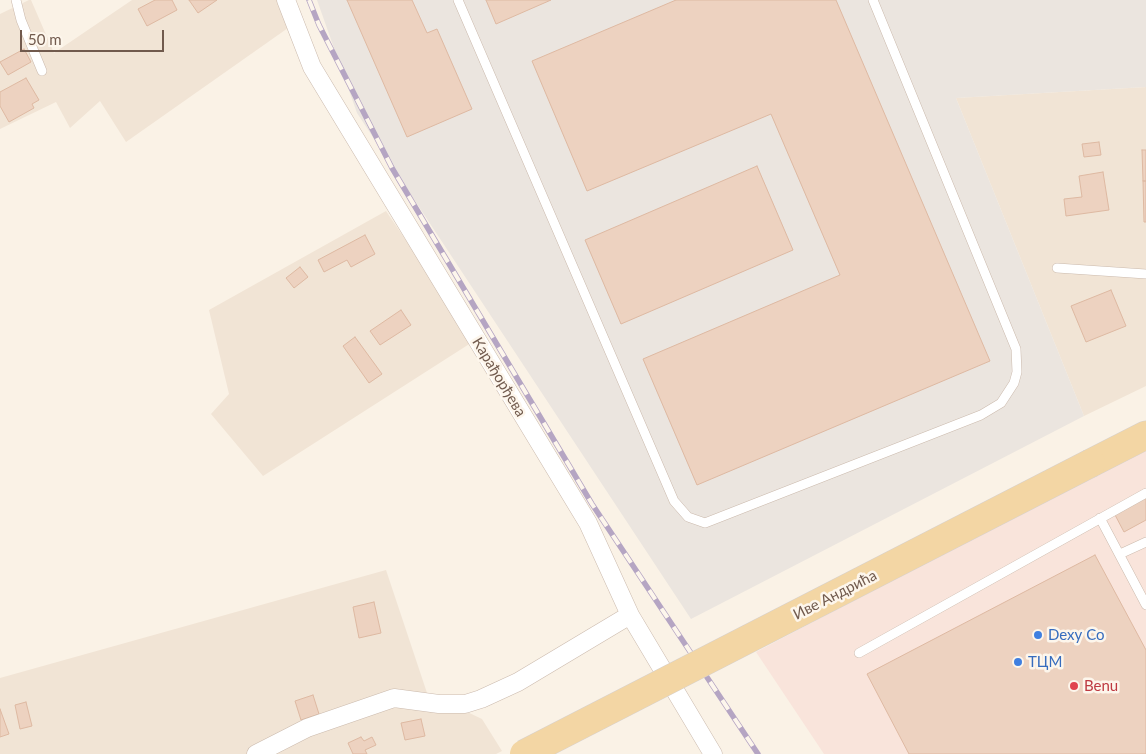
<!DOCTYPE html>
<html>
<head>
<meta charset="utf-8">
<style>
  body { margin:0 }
  #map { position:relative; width:1146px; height:754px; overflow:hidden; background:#faf2e6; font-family:Lato,sans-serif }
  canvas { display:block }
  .scale { position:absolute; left:20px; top:30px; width:144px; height:22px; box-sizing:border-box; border:2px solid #715a4d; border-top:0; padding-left:6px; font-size:15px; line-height:18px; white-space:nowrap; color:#715a4d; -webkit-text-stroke:4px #fdf6ec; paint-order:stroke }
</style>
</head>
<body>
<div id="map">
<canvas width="1146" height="754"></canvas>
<div class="scale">50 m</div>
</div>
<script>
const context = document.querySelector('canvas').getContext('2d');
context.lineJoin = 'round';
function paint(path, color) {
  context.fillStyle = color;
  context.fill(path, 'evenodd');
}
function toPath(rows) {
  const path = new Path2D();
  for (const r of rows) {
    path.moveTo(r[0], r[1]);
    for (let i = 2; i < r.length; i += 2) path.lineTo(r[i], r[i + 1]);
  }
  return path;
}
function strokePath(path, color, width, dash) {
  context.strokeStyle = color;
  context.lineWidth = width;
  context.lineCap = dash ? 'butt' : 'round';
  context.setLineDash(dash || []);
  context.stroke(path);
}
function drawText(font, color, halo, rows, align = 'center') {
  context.font = font + ' Lato,sans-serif';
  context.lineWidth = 5;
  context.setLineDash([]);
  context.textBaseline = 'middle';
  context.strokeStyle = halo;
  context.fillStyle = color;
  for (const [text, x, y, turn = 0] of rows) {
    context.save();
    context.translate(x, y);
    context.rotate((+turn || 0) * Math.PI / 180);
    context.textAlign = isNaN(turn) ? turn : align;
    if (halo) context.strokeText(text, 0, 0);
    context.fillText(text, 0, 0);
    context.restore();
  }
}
paint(toPath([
  [29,0,31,0,54,53,132,0,277,0,288,28,126,142,100,101,70,128,56,102,0,129,0,14],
  [1146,87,1146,386,1084,416,956,98],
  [386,211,474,341,263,476,211,414,229,394,209,310],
  [386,570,427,693,482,719,502,751,496,754,0,754,0,678]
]), '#f1e4d5');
paint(toPath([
  [1146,446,1146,754,824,754,756,652]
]), '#f9e4db');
paint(toPath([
  [317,0,1146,0,1146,87,956,98,1084,416,691,619,357,113]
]), '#ebe5df');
const building = toPath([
  [155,0,172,0,177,10,147,26,138,9,155,0],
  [189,0,217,0,198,13,189,0],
  [347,0,412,0,427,33,437,29,472,109,407,137,347,0],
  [486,0,551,0,496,24,486,0],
  [676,0,836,0,990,361,697,485,643,359,840,275,771,114,587,191,532,61,676,0],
  [24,49,31,62,8,75,0,62,24,49],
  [26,78,39,100,32,104,34,108,9,122,0,106,0,92,26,78],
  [1099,142,1101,155,1084,157,1082,144,1099,142],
  [1142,150,1146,150,1146,181,1143,181,1142,150],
  [757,166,793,250,621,324,585,240,757,166],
  [1103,172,1109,210,1066,216,1064,199,1082,197,1079,176,1103,172],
  [1143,181,1146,181,1146,222,1144,222,1143,181],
  [365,235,375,254,351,267,347,260,324,272,318,260,365,235],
  [300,267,308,277,294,288,286,278,300,267],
  [1111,290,1126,326,1086,342,1071,306,1111,290],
  [401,310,411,325,380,345,370,331,401,310],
  [355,337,382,374,369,383,343,346,355,337],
  [1146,497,1146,520,1124,532,1114,513,1146,497],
  [1095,555,1146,650,1146,754,909,754,867,674,1095,555],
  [374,602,381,633,359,638,353,607,374,602],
  [313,695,319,714,301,720,295,701,313,695],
  [26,702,32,726,20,729,15,705,26,702],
  [0,709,9,734,0,737,0,709],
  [421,719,425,736,405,740,401,723,421,719],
  [361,737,364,741,372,737,376,745,365,750,367,754,353,754,348,743,361,737]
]);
paint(building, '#edd2c0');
strokePath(building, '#deb9a2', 1);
const service = toPath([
  [16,0,21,20,42,71],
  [458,0,674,501,688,517,705,523,981,415,1001,403,1014,383,1017,372,1016,349,873,0],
  [1057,268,1146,274],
  [1100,518,1146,605],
  [1120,554,1146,542],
  [859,653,1146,493]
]);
const minor = toPath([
  [286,0,312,67,588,523,630,615,713,754],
  [256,754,307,728,394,698,439,704,465,704,481,699,518,682,630,615]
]);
const primary = toPath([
  [1091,463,1146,435]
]);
strokePath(service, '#cbbaad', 10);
strokePath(minor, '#cbbaad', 19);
strokePath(primary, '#d7d1cd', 29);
strokePath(service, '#fff', 9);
strokePath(minor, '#fff', 18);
strokePath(primary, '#f3d6a4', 28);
const rail = toPath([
  [309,0,319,25,392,168,592,504,758,754]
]);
strokePath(rail, '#b5a5c3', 5.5);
strokePath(rail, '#fdf6ec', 4, [11]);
const primaryBridge = toPath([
  [524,754,1091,463]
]);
strokePath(primaryBridge, '#d7d1cd', 29, []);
strokePath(primaryBridge, '#f3d6a4', 28);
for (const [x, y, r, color] of [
  [1038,635,5,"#3f7fe0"],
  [1018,662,5,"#3f7fe0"],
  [1074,686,5,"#e0444e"]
]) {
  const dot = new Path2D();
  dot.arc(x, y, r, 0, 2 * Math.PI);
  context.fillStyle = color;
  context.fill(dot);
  strokePath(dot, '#fdf6ec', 2);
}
drawText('15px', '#715a4d', '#fdf6ec', [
  ["Карађорђева",499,377,59],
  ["Иве Андрића",835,595,-27]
]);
drawText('15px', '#366cbe', '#fdf6ec', [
  ["Dexy Co",1048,635],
  ["ТЦМ",1028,662]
], 'left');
drawText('15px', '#be3a42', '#fdf6ec', [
  ["Benu",1084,686]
], 'left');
</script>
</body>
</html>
